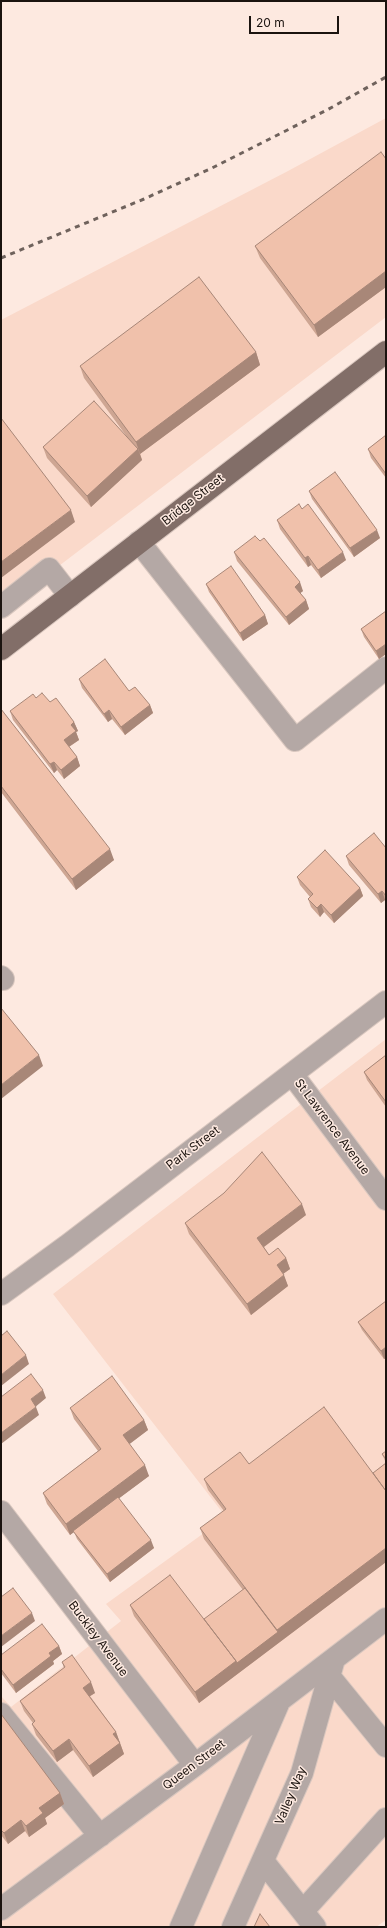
<!DOCTYPE html>
<html>
<head>
<meta charset="utf-8">
<style>
  body { margin:0 }
  #map { position:relative; width:387px; height:1928px; overflow:hidden; background:#fde9e0; font-family:Inter,sans-serif }
  canvas { display:block }
  .frame { position:absolute; inset:0; border:2px solid #1b130f; pointer-events:none }
  .scale { position:absolute; left:249px; top:16px; width:90px; height:18px; box-sizing:border-box; border:2px solid #1b130f; border-top:0; padding-left:5px; font-size:12px; line-height:14px; white-space:nowrap; color:#1b130f; -webkit-text-stroke:3px #fde9e0; paint-order:stroke }
</style>
</head>
<body>
<div id="map">
<canvas width="387" height="1928"></canvas>
<div class="frame"></div>
<div class="scale">20 m</div>
</div>
<script>
const context = document.querySelector('canvas').getContext('2d');
context.lineJoin = 'round';
function paint(path, color) {
  context.fillStyle = color;
  context.fill(path, 'evenodd');
}
function toPath(rows) {
  const path = new Path2D();
  for (const r of rows) {
    path.moveTo(r[0], r[1]);
    for (let i = 2; i < r.length; i += 2) path.lineTo(r[i], r[i + 1]);
  }
  return path;
}
function strokePath(path, color, width, dash) {
  context.strokeStyle = color;
  context.lineWidth = width;
  context.lineCap = dash ? 'butt' : 'round';
  context.setLineDash(dash || []);
  context.stroke(path);
}
function drawText(font, color, halo, rows, align = 'center') {
  context.font = font + ' Inter,sans-serif';
  context.lineWidth = 3;
  context.setLineDash([]);
  context.textBaseline = 'middle';
  context.strokeStyle = halo;
  context.fillStyle = color;
  for (const [text, x, y, turn = 0] of rows) {
    context.save();
    context.translate(x, y);
    context.rotate((+turn || 0) * Math.PI / 180);
    context.textAlign = isNaN(turn) ? turn : align;
    if (halo) context.strokeText(text, 0, 0);
    context.fillText(text, 0, 0);
    context.restore();
  }
}
paint(toPath([
  [386,118,386,317,1,610,1,320,288,171],
  [386,1039,386,1920,376,1927,1,1927,1,1696,11,1707,121,1621,106,1604,226,1517,53,1294]
]), '#fad9ca');
const minor = toPath([
  [139,542,295,740,386,668],
  [1,607,49,569,70,596],
  [1,977,3,979],
  [292,1074,386,1199],
  [1,1294,67,1246,386,1002],
  [1,1512,195,1765],
  [329,1676,386,1746],
  [1,1714,100,1836],
  [263,1861,315,1927],
  [1,1909,195,1765,386,1619],
  [303,1911,386,1819],
  [181,1927,278,1704],
  [233,1927,302,1773,334,1659]
]);
const major = toPath([
  [1,649,386,352]
]);
strokePath(minor, '#d9c7bf', 24);
strokePath(major, '#d9c7bf', 24);
strokePath(minor, '#b4a8a5', 22);
strokePath(major, '#826e68', 22);
strokePath(toPath([
  [1,258,144,199,212,168,327,110,386,77]
]), '#6f625c', 3, [5, 5]);
paint(toPath([
  [386,159,386,287,318,337,260,258,255,246],
  [256,352,260,365,140,454,140,453,142,460,91,507,47,458,43,447,130,441,84,378,80,366],
  [386,435,386,478,371,458,368,449],
  [309,491,380,538,354,557,312,499],
  [277,520,346,560,321,578,311,565,308,567,280,529],
  [234,552,303,591,300,593,306,600,309,609,289,625,237,561],
  [206,584,265,615,268,624,243,641,209,592],
  [386,611,386,654,379,659,364,637,361,629],
  [79,679,129,691,150,705,153,713,125,735,112,719,108,722,82,688],
  [50,702,74,722,78,731,76,732,79,740,69,747,77,757,80,766,64,779,57,770,54,773,13,720,10,711],
  [1,709,114,860,76,890,1,792],
  [386,848,386,901,385,900,381,903,349,865,346,856],
  [297,877,360,888,363,896,334,923,324,912,320,917,311,907,308,899,310,897,300,885],
  [386,1055,386,1107,367,1080,364,1072],
  [306,1215,264,1247,269,1255,286,1258,290,1269,283,1274,288,1286,251,1315,189,1234,185,1223],
  [386,1301,386,1358,384,1359,362,1330,358,1322],
  [70,1408,144,1420,148,1430,129,1444,149,1476,119,1498,154,1548,110,1582,77,1539,74,1532,70,1535,47,1504,43,1493,98,1451,74,1419],
  [386,1451,386,1562,199,1703,134,1616,130,1605,204,1619,243,1590,204,1539,200,1528,224,1511,208,1490,204,1479,249,1464,373,1473,386,1463,382,1454],
  [59,1646,62,1654,53,1661,54,1664,16,1693,1,1673,1,1655],
  [62,1662,95,1693,90,1696,116,1732,124,1754,93,1777,73,1750,57,1762,36,1735,32,1724,33,1723,24,1711,20,1701,64,1668],
  [1,1714,60,1793,64,1804,45,1818,47,1824,29,1837,25,1831,8,1844,1,1835]
]), '#cea693');
paint(toPath([
  [386,271,386,287,318,337,314,325],
  [256,352,260,365,140,454,136,442],
  [138,449,142,460,91,507,87,496],
  [71,510,75,522,1,578,1,562],
  [377,530,380,538,354,557,350,548],
  [343,552,346,560,321,578,318,570],
  [308,556,311,565,308,567,305,558],
  [300,582,303,591,298,595,295,587],
  [306,600,309,609,289,625,286,617],
  [265,615,268,624,243,641,240,633],
  [386,644,386,654,379,659,376,651],
  [150,705,153,713,125,735,121,727],
  [109,710,112,719,108,722,104,714],
  [74,722,78,731,76,732,79,740,67,748,64,740,71,725],
  [77,757,80,766,64,779,61,770],
  [54,762,57,770,54,773,50,764],
  [110,849,114,860,76,890,72,879],
  [360,888,363,896,334,923,331,915],
  [382,891,385,900,381,903,378,894],
  [321,904,324,912,320,917,317,908],
  [39,1055,43,1066,1,1099,1,1085],
  [302,1204,306,1215,261,1249,257,1238],
  [286,1258,290,1269,280,1276,277,1265],
  [284,1275,288,1286,251,1315,247,1304],
  [386,1347,386,1358,384,1359,381,1351],
  [26,1355,29,1364,1,1386,1,1375],
  [43,1390,46,1398,34,1408,31,1399],
  [36,1407,39,1415,1,1444,1,1433],
  [144,1420,148,1430,127,1446,123,1435],
  [145,1465,149,1476,70,1535,66,1524],
  [151,1540,154,1548,110,1582,107,1574],
  [386,1548,386,1562,199,1703,195,1692,236,1661,278,1632,277,1630],
  [32,1613,35,1621,1,1647,1,1636],
  [59,1646,62,1654,53,1661,54,1664,16,1693,13,1685,49,1653],
  [91,1682,95,1693,87,1698,83,1688],
  [116,1732,124,1754,93,1777,89,1766,113,1734],
  [69,1739,73,1750,57,1762,53,1751],
  [60,1793,64,1804,45,1818,47,1824,29,1837,26,1826,39,1808],
  [21,1820,25,1831,8,1844,4,1833]
]), '#a88778');
const building = toPath([
  [381,152,386,159,386,271,314,325,255,246,381,152],
  [199,277,256,352,136,442,80,366,199,277],
  [94,401,138,449,87,496,43,447,94,401],
  [1,418,71,510,1,562,1,418],
  [386,435,386,474,368,449,386,435],
  [335,472,377,530,350,548,309,491,335,472],
  [299,504,302,509,308,504,343,552,318,570,308,556,305,558,277,520,299,504],
  [255,536,260,541,264,538,300,582,295,587,306,600,286,617,234,552,255,536],
  [231,566,265,615,240,633,206,584,231,566],
  [386,611,386,644,376,651,361,629,386,611],
  [105,659,129,691,135,687,150,705,121,727,109,710,104,714,79,679,105,659],
  [42,693,50,702,56,698,74,722,71,725,76,731,64,740,77,757,61,770,54,762,50,764,10,711,33,694,36,698,42,693],
  [1,709,110,849,72,879,1,786,1,709],
  [374,833,386,848,386,896,382,891,378,894,346,856,374,833],
  [325,850,360,888,331,915,321,904,317,908,308,899,313,894,297,877,325,850],
  [1,1008,39,1055,1,1085,1,1008],
  [386,1055,386,1102,364,1072,386,1055],
  [262,1152,302,1204,257,1238,269,1255,278,1248,286,1258,277,1265,284,1275,247,1304,185,1223,224,1193,262,1152],
  [386,1301,386,1347,381,1351,358,1322,386,1301],
  [7,1331,26,1355,1,1375,1,1336,7,1331],
  [31,1374,43,1390,31,1399,36,1407,1,1433,1,1397,31,1374],
  [112,1376,144,1420,123,1435,145,1465,66,1524,43,1493,101,1449,70,1408,112,1376],
  [324,1407,386,1491,386,1548,277,1630,200,1528,226,1509,204,1479,240,1452,249,1464,324,1407],
  [386,1451,386,1459,382,1454,386,1451],
  [386,1463,386,1491,373,1473,386,1463],
  [118,1497,151,1540,107,1574,73,1531,118,1497],
  [170,1575,236,1661,195,1692,130,1605,170,1575],
  [13,1588,32,1613,1,1636,1,1597,13,1588],
  [245,1588,278,1632,237,1663,236,1661,204,1619,245,1588],
  [42,1624,59,1646,49,1653,51,1656,13,1685,1,1669,1,1655,42,1624],
  [72,1655,91,1682,83,1688,116,1732,113,1734,120,1743,89,1766,69,1739,53,1751,32,1724,35,1721,20,1701,65,1667,62,1662,72,1655],
  [1,1714,60,1793,39,1808,43,1813,26,1826,21,1820,4,1833,1,1830,1,1714],
  [260,1914,270,1927,254,1927,260,1914]
]);
paint(building, '#f0c1ab');
strokePath(building, '#a88778', 1);
drawText('12px', '#1b130f', '#fde9e0', [
  ["Bridge Street",193,500,-38],
  ["St Lawrence Avenue",332,1127,53],
  ["Park Street",193,1148,-37],
  ["Buckley Avenue",98,1639,53],
  ["Queen Street",194,1765,-37],
  ["Valley Way",291,1796,-67]
]);
</script>
</body>
</html>
